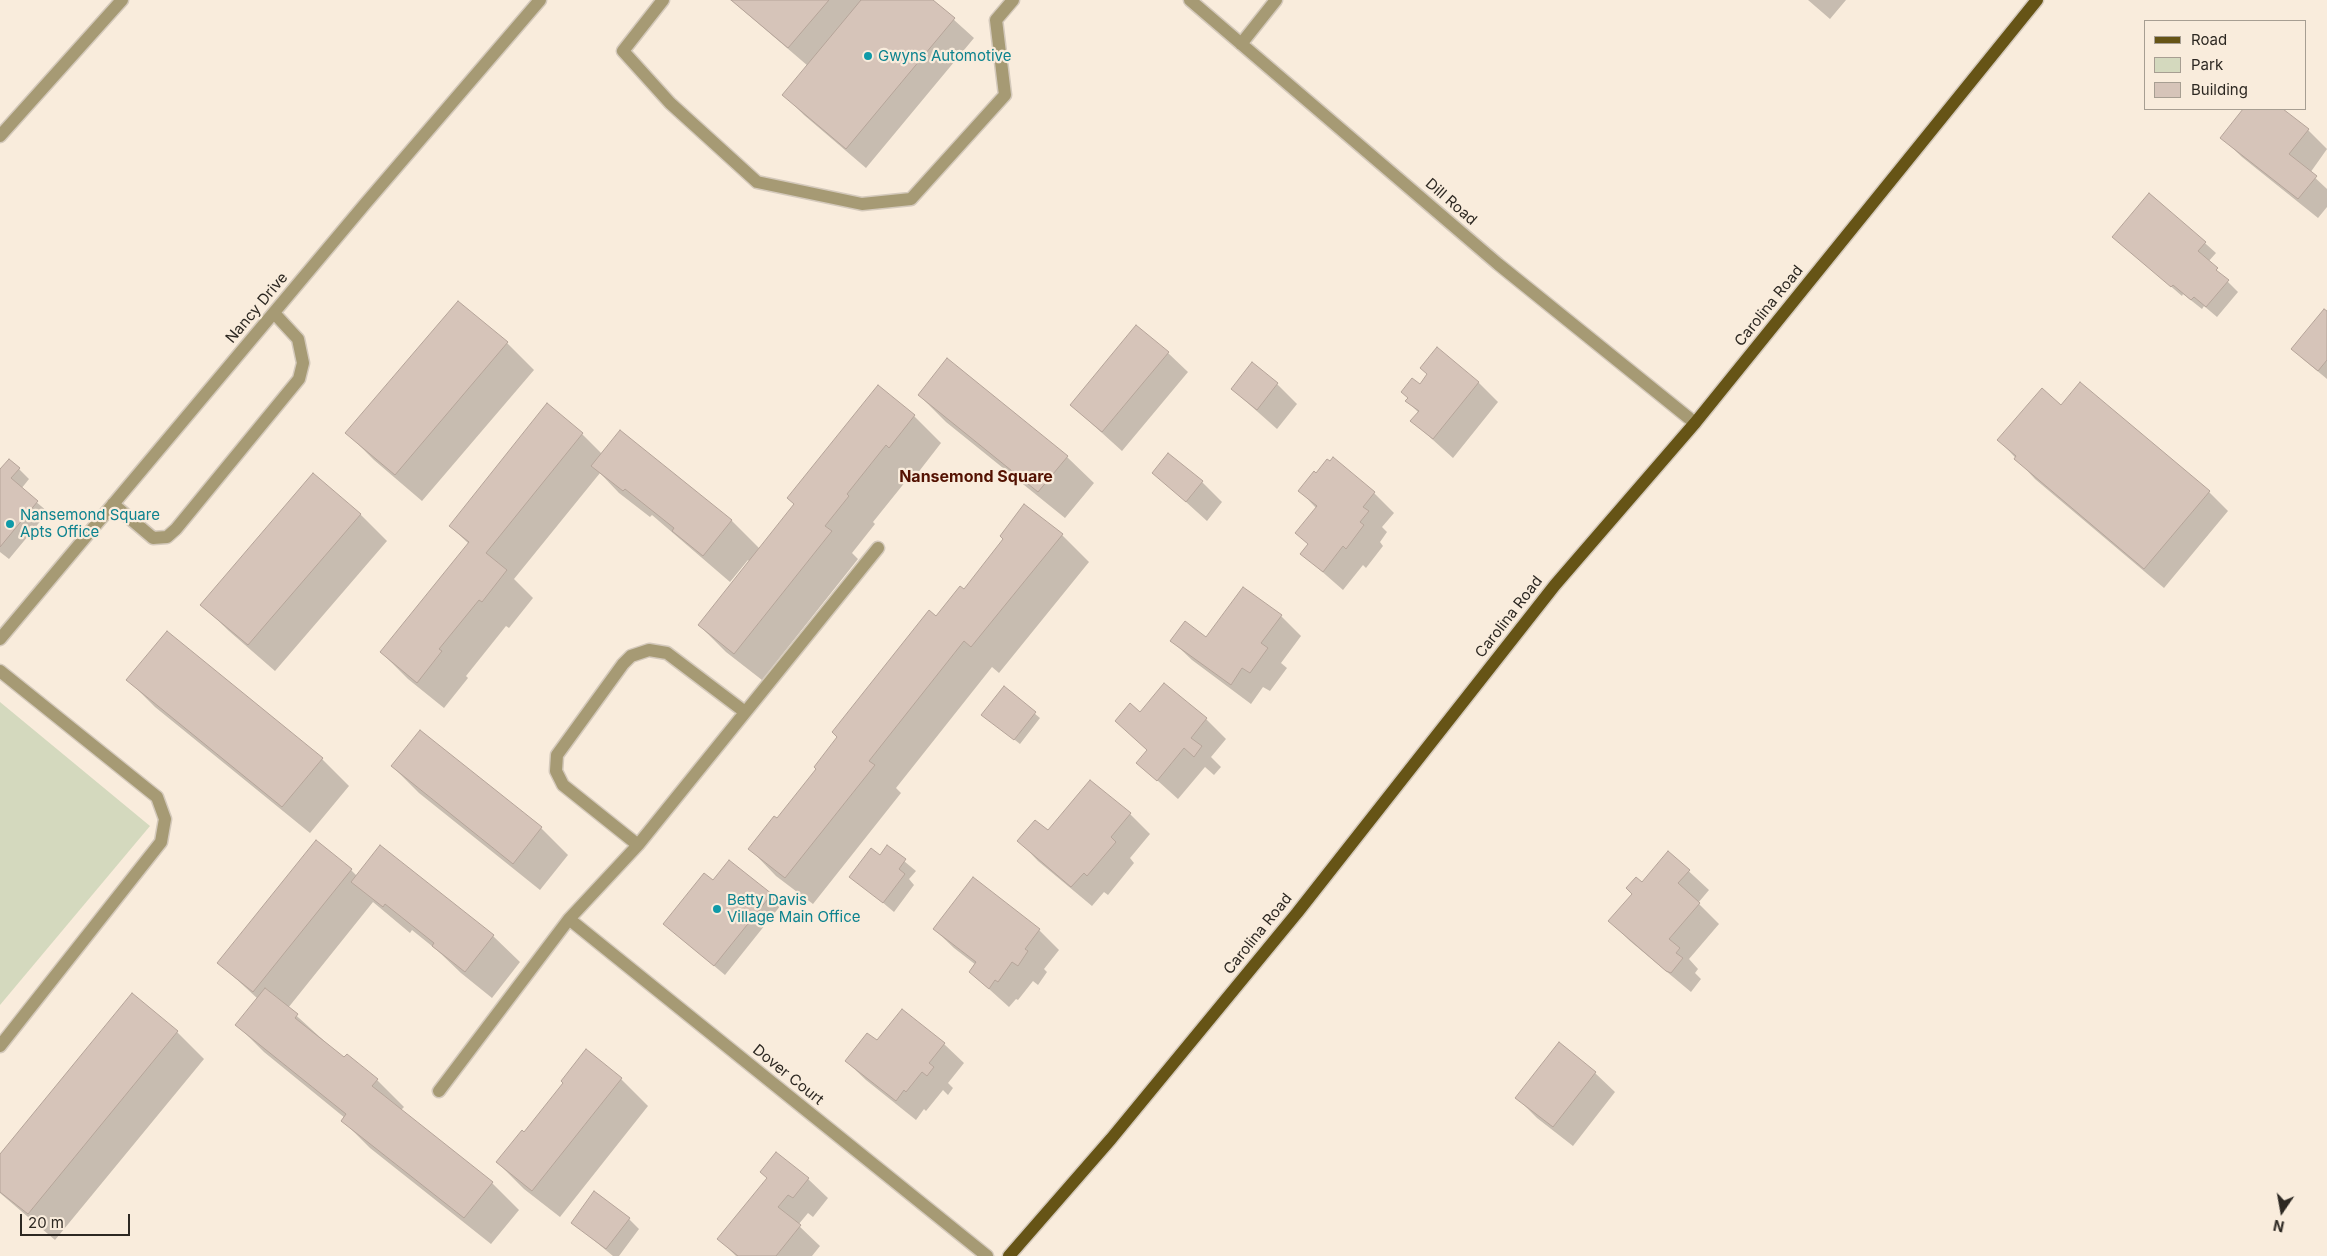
<!DOCTYPE html>
<html>
<head>
<meta charset="utf-8">
<style>
  body { margin:0 }
  #map { position:relative; width:2327px; height:1256px; overflow:hidden; background:#f9ecdc; font-family:Inter,sans-serif }
  canvas { display:block }
  .legend { position:absolute; left:2144px; top:20px; width:162px; height:90px; box-sizing:border-box; background:#f9ecdc; border:1px solid #a79e92; margin:0; padding:6px 9px; list-style:none; font-size:15px; color:#2d2822 }
  .legend li { display:flex; align-items:center; gap:10px; height:25px }
  .legend b { width:25px; border:1px solid #a79e92 }
  .north { position:absolute; left:2257px; top:1186px; width:50px; height:50px; -webkit-text-stroke:4px #f9ecdc; paint-order:stroke; rotate:192deg; font-size:14px; font-weight:700; line-height:20px; text-align:center; color:#2d2822 }
  .north::after { content:''; display:block; margin:auto; width:18px; height:22px; background:#2d2822; clip-path:polygon(50% 0,100% 100%,50% 72%,0 100%) }
  .scale { position:absolute; left:20px; top:1214px; width:110px; height:22px; box-sizing:border-box; border:2px solid #2d2822; border-top:0; padding-left:6px; font-size:15px; line-height:18px; white-space:nowrap; color:#2d2822; -webkit-text-stroke:4px #f9ecdc; paint-order:stroke }
</style>
</head>
<body>
<div id="map">
<canvas width="2327" height="1256"></canvas>
<ul class="legend">
<li><b style="height:6px;background:#665416"></b>Road</li>
<li><b style="height:14px;background:#d4d9be"></b>Park</li>
<li><b style="height:14px;background:#d6c4b9"></b>Building</li>
</ul>
<div class="north">N</div>
<div class="scale">20 m</div>
</div>
<script>
const context = document.querySelector('canvas').getContext('2d');
context.lineJoin = 'round';
function paint(path, color) {
  context.fillStyle = color;
  context.fill(path, 'evenodd');
}
function toPath(rows) {
  const path = new Path2D();
  for (const r of rows) {
    path.moveTo(r[0], r[1]);
    for (let i = 2; i < r.length; i += 2) path.lineTo(r[i], r[i + 1]);
  }
  return path;
}
function strokePath(path, color, width, dash) {
  context.strokeStyle = color;
  context.lineWidth = width;
  context.lineCap = dash ? 'butt' : 'round';
  context.setLineDash(dash || []);
  context.stroke(path);
}
function drawText(font, color, halo, rows, align = 'center') {
  context.font = font + ' Inter,sans-serif';
  context.lineWidth = 4.5;
  context.setLineDash([]);
  context.textBaseline = 'middle';
  context.strokeStyle = halo;
  context.fillStyle = color;
  for (const [text, x, y, turn = 0] of rows) {
    context.save();
    context.translate(x, y);
    context.rotate((+turn || 0) * Math.PI / 180);
    context.textAlign = isNaN(turn) ? turn : align;
    if (halo) context.strokeText(text, 0, 0);
    context.fillText(text, 0, 0);
    context.restore();
  }
}
paint(toPath([
  [0,702,150,826,0,1005]
]), '#d4d9be');
paint(toPath([
  [731,0,932,0,974,38,866,168,804,115,784,95,808,66],
  [1808,0,1846,0,1830,19],
  [2245,109,2281,109,2308,130,2327,149,2310,173,2327,189,2327,207,2318,218,2242,157,2222,138],
  [2150,194,2216,253,2208,262,2238,292,2217,317,2204,306,2202,309,2183,294,2182,296,2114,237],
  [2327,313,2327,379,2303,359],
  [507,343,534,370,422,501,374,460,347,433],
  [1437,349,1479,383,1498,402,1453,458,1412,421,1419,413,1407,401,1429,374],
  [1168,353,1188,372,1122,451,1071,405],
  [1277,384,1297,404,1277,429,1232,389],
  [919,395,1067,457,1094,483,1065,518,946,422],
  [547,405,582,434,602,454,731,520,760,549,914,416,941,443,917,474,914,471,873,522,875,524,852,553,858,559,762,680,726,652,699,625,750,562,748,560,730,582,652,515,650,517,619,493,600,473,514,579,533,598,509,628,506,626,466,676,468,678,444,708,408,679,381,652,469,544,450,526],
  [2061,407,2209,492,2228,511,2164,588,2035,479,1999,440],
  [19,469,29,479,21,489,48,512,9,559,0,552,0,471],
  [1154,473,1202,482,1222,502,1207,521],
  [1300,491,1374,493,1394,513,1382,527,1387,532,1380,542,1383,546,1366,568,1363,565,1343,590,1302,554,1309,545,1297,533,1316,508],
  [360,514,387,541,275,671,229,631,202,605],
  [1062,535,1089,562,999,673,992,667,896,788,901,793,813,904,776,876,750,849,777,819,937,618,964,590],
  [1281,616,1301,636,1281,663,1287,668,1270,691,1263,687,1251,704,1192,660,1172,641,1207,638],
  [128,680,322,759,349,786,310,833,155,707],
  [1004,688,1040,718,1020,744,988,719],
  [1140,713,1206,719,1226,739,1211,757,1221,767,1214,775,1205,767,1178,799,1138,763,1148,751,1117,721],
  [392,766,541,828,568,855,540,890,419,793],
  [1130,814,1150,834,1130,858,1134,863,1108,895,1104,892,1092,906,1038,861,1019,841,1048,832],
  [887,847,916,871,909,879,914,885,894,912,851,876,880,857],
  [1668,852,1709,890,1698,903,1719,924,1689,959,1698,969,1695,973,1701,979,1691,992,1630,941,1610,921],
  [351,870,357,876,493,936,520,962,492,998,461,973,438,951,412,930,410,933,373,902,288,1008,344,1059,377,1080,404,1107,401,1110,492,1183,519,1210,491,1244,370,1148,343,1121,345,1118,264,1052,237,1025,258,999,219,963],
  [713,882,771,895,781,905,725,975,664,924],
  [934,929,1039,930,1059,950,1044,969,1047,972,1038,985,1033,981,1018,1000,1016,999,1009,1007,970,972,976,965,954,948],
  [132,995,177,1032,204,1059,55,1240,0,1193,0,1155],
  [878,1042,944,1044,964,1063,948,1083,953,1088,948,1095,943,1090,926,1111,924,1109,916,1120,866,1080,846,1061],
  [586,1051,621,1079,648,1106,560,1217,524,1189,497,1162,524,1134,564,1083],
  [1595,1073,1615,1092,1573,1146,1537,1118,1517,1098],
  [768,1178,808,1179,828,1198,813,1217,808,1213,798,1225,820,1246,812,1256,736,1256,719,1239],
  [629,1219,639,1229,619,1256,613,1256,572,1222]
]), '#0003');
const building = toPath([
  [731,0,829,0,788,48,731,0],
  [861,0,933,0,955,18,846,149,782,95,861,0],
  [2243,109,2283,109,2309,129,2289,154,2317,176,2298,199,2220,138,2243,109],
  [2149,193,2206,242,2198,251,2218,268,2216,270,2229,280,2206,307,2194,297,2191,300,2173,285,2171,287,2112,237,2149,193],
  [458,301,508,342,395,475,345,433,458,301],
  [2324,309,2327,311,2327,360,2318,371,2291,349,2324,309],
  [1136,325,1169,352,1102,432,1070,405,1136,325],
  [1437,347,1479,382,1433,439,1410,421,1419,411,1405,401,1408,398,1401,392,1412,378,1420,384,1427,374,1420,368,1437,347],
  [947,358,1068,456,1038,492,918,395,947,358],
  [1252,362,1278,383,1257,410,1231,389,1252,362],
  [2080,382,2210,491,2144,569,2014,459,2016,456,1997,440,2042,388,2061,405,2080,382],
  [878,385,915,415,889,448,886,445,847,494,849,496,825,526,832,531,734,654,698,625,794,504,787,498,878,385],
  [547,403,583,433,486,553,507,570,482,602,479,600,439,649,442,651,417,683,380,652,469,542,449,526,547,403],
  [620,430,732,520,703,556,672,531,674,528,625,489,623,491,591,466,620,430],
  [1168,453,1203,481,1186,502,1152,473,1168,453],
  [1333,457,1375,492,1363,507,1369,511,1360,522,1364,525,1346,549,1343,546,1323,572,1300,554,1308,544,1295,533,1317,506,1298,491,1314,471,1316,473,1327,459,1330,461,1333,457],
  [9,459,20,468,11,478,38,501,0,547,0,469,9,459],
  [313,473,361,514,248,645,200,605,313,473],
  [1024,504,1063,534,971,647,964,641,869,761,875,765,785,878,748,849,774,816,777,818,816,769,814,767,837,737,832,732,929,610,936,616,960,586,964,589,1003,539,1000,536,1024,504],
  [1243,587,1282,615,1261,643,1268,648,1250,673,1242,668,1231,685,1170,641,1185,621,1206,637,1243,587],
  [167,631,323,758,282,807,126,680,167,631],
  [1164,683,1207,718,1191,738,1202,746,1194,757,1184,748,1157,781,1136,763,1147,750,1115,721,1130,703,1140,712,1164,683],
  [1004,686,1036,712,1014,740,981,715,1004,686],
  [420,730,542,827,513,864,391,766,420,730],
  [1090,780,1131,813,1111,837,1116,842,1087,876,1084,873,1071,887,1017,841,1035,820,1048,830,1090,780],
  [316,840,352,869,253,992,217,963,316,840],
  [380,845,494,935,465,972,432,946,434,943,385,904,383,907,351,882,380,845],
  [887,845,906,859,899,869,905,874,883,903,849,877,871,848,880,855,887,845],
  [1668,851,1690,870,1678,883,1700,903,1669,939,1680,948,1676,953,1683,958,1671,973,1666,971,1608,921,1632,894,1626,888,1636,877,1642,882,1668,851],
  [729,860,772,894,714,966,663,924,704,873,713,880,729,860],
  [973,877,1040,929,1025,949,1028,951,1018,966,1012,962,998,982,995,980,989,989,969,972,976,962,933,929,973,877],
  [265,988,298,1014,295,1018,344,1057,347,1054,378,1079,372,1086,493,1182,464,1218,341,1121,346,1114,235,1025,265,988],
  [132,993,178,1031,28,1214,0,1192,0,1154,132,993],
  [902,1009,945,1043,929,1063,934,1067,927,1076,922,1072,906,1092,904,1090,896,1101,845,1061,867,1033,877,1040,902,1009],
  [1559,1042,1596,1072,1553,1127,1515,1098,1559,1042],
  [586,1049,622,1078,532,1191,496,1162,522,1130,524,1132,563,1083,561,1081,586,1049],
  [776,1152,809,1178,793,1198,788,1195,778,1207,801,1225,776,1256,738,1256,717,1239,767,1178,760,1172,776,1152],
  [594,1191,630,1218,606,1249,571,1223,594,1191]
]);
paint(building, '#d6c4b9');
strokePath(building, '#b5a499', 1);
const minor = toPath([
  [663,0,623,51,670,103,757,182,862,204,911,199,1005,95,996,20,1013,0],
  [1190,0,1498,264,1695,423],
  [1241,44,1276,0],
  [0,136,122,0],
  [113,504,153,538,167,537,176,529,299,379,303,363,298,339,274,313],
  [0,639,365,204,540,0],
  [0,671,157,797,165,819,161,842,0,1046],
  [638,845,563,785,556,771,557,755,623,664,631,656,649,650,667,653,745,712],
  [569,919,987,1256],
  [439,1091,569,919,638,845,878,548]
]);
const major = toPath([
  [1009,1256,1111,1139,1297,913,1555,585,1695,423,2037,0]
]);
strokePath(minor, '#d4c9bb', 15);
strokePath(major, '#d4c9bb', 15);
strokePath(minor, '#a69a74', 12);
strokePath(major, '#665416', 12);
for (const [x, y, r, color] of [
  [868,56,5,"#0f9aa8"],
  [10,524,5,"#0f9aa8"],
  [717,909,5,"#0f9aa8"]
]) {
  const dot = new Path2D();
  dot.arc(x, y, r, 0, 2 * Math.PI);
  context.fillStyle = color;
  context.fill(dot);
  strokePath(dot, '#f9ecdc', 2);
}
drawText('15px', '#0d838f', '#f9ecdc', [
  ["Gwyns Automotive",878,56],
  ["Nansemond Square",20,515],
  ["Apts Office",20,532],
  ["Betty Davis",727,900],
  ["Village Main Office",727,917]
], 'left');
drawText('15px', '#2d2822', '#f9ecdc', [
  ["Dill Road",1451,202,41],
  ["Carolina Road",1769,306,-51],
  ["Nancy Drive",257,308,-50],
  ["Carolina Road",1509,617,-52],
  ["Carolina Road",1258,934,-51],
  ["Dover Court",788,1075,39]
]);
drawText('bold 16px', '#541202', '#f9ecdc', [
  ["Nansemond Square",976,477]
]);
</script>
</body>
</html>
